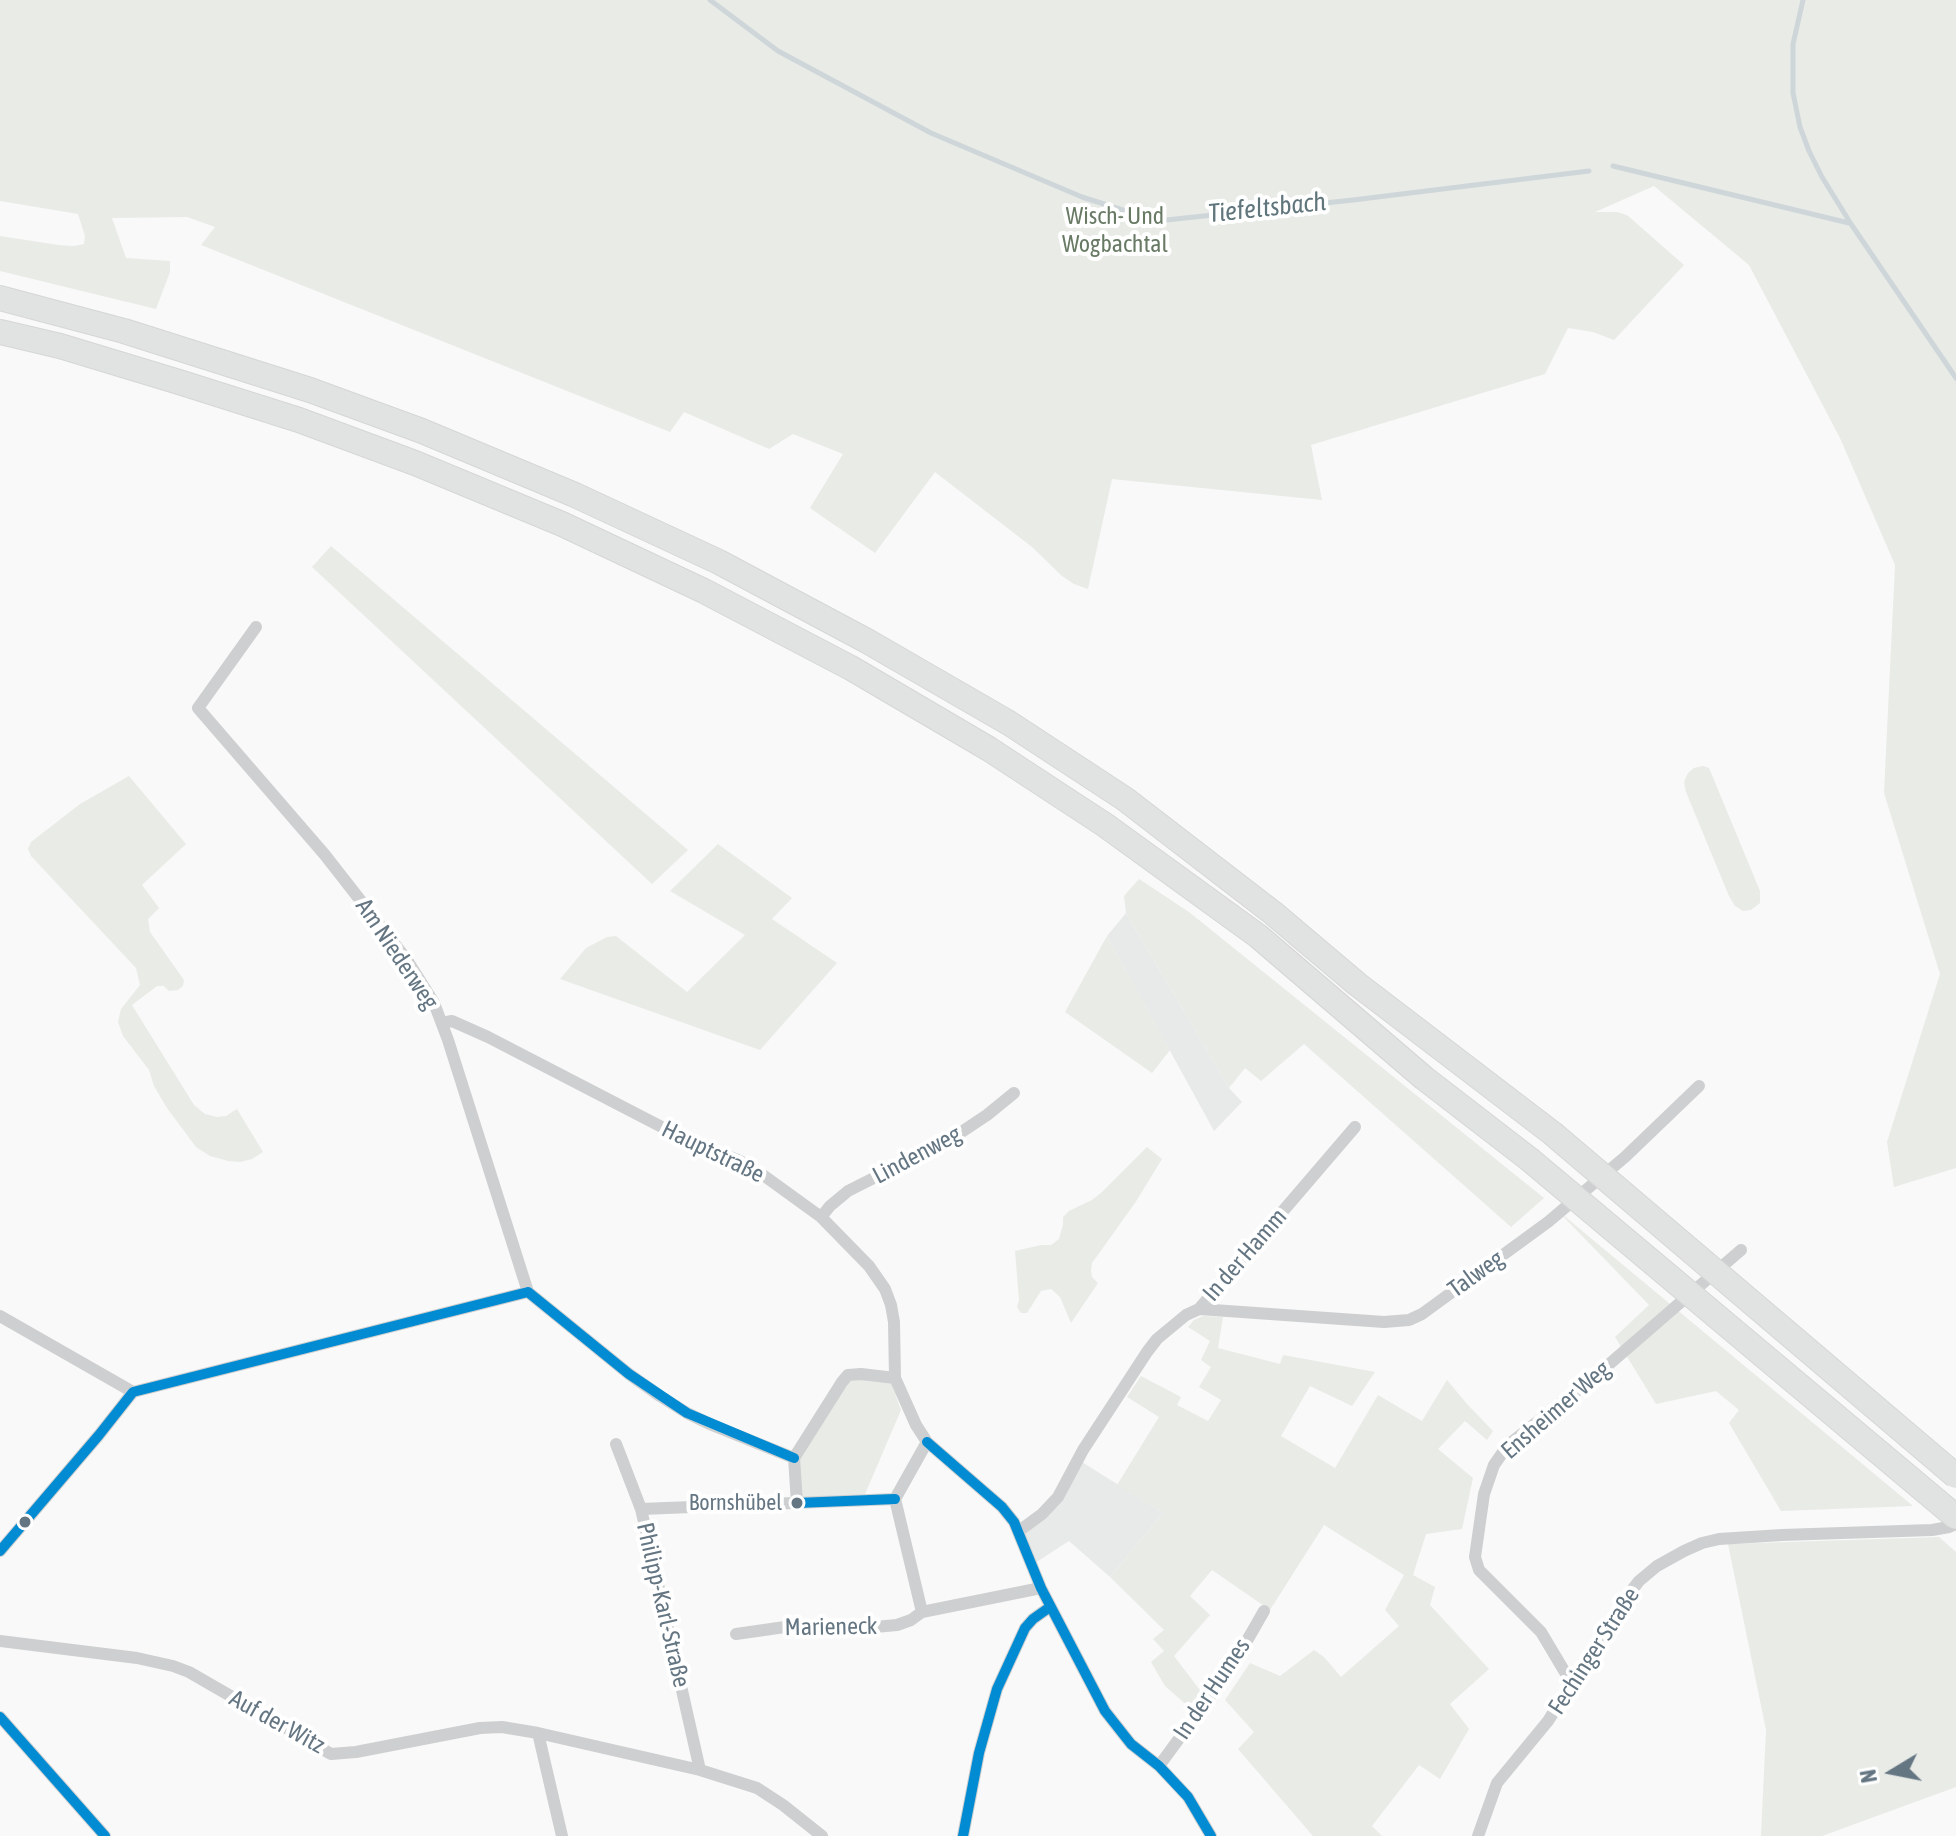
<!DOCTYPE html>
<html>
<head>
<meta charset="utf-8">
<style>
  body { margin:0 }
  #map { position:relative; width:1956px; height:1836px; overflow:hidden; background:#f9f9f9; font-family:"Asap Condensed",sans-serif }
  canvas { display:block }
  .north { position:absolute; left:1852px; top:1732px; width:80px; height:80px; -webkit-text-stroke:6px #fff; paint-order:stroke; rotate:260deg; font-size:22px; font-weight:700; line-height:32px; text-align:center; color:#657683 }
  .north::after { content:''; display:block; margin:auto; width:28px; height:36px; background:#657683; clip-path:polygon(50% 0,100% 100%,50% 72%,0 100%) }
</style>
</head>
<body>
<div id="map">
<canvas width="1956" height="1836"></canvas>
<div class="north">N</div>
</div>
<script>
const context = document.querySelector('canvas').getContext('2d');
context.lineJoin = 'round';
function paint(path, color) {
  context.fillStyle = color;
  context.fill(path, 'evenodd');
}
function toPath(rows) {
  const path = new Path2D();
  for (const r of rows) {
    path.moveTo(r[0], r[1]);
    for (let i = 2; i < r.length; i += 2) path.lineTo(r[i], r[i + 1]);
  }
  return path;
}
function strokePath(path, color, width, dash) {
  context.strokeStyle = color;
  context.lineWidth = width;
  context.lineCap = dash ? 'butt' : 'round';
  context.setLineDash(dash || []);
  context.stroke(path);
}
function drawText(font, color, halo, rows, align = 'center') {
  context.font = font + ' "Asap Condensed",sans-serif';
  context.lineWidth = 8;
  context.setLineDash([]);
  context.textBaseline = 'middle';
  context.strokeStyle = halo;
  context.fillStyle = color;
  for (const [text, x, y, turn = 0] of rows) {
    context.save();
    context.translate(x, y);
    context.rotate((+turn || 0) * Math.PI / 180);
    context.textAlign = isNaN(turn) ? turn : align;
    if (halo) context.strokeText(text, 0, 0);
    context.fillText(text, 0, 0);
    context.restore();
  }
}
paint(toPath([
  [1126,913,1229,1088,1242,1102,1214,1131,1107,936],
  [1082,1462,1163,1513,1110,1577,1069,1541,1035,1563,1022,1532]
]), '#e8e9e9');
paint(toPath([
  [0,0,1956,0,1956,1168,1894,1187,1887,1142,1940,974,1884,793,1895,565,1840,438,1749,265,1654,186,1595,212,1617,212,1627,215,1684,265,1614,340,1593,332,1568,328,1545,374,1311,445,1322,500,1112,479,1088,589,1074,584,1062,576,1032,547,935,472,875,553,810,508,843,454,793,434,769,449,684,412,670,432,201,245,215,227,187,217,112,218,126,258,170,261,170,272,156,309,0,271,0,236,58,245,74,246,84,244,85,236,78,214,0,201],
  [331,546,688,850,652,884,312,567],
  [1703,766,1709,768,1760,891,1760,903,1751,910,1743,911,1735,906,1729,896,1686,792,1684,782,1688,773,1694,768],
  [129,776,186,844,142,885,159,908,148,919,150,932,179,973,184,980,183,986,178,990,169,991,164,986,157,986,132,1005,194,1105,205,1114,217,1117,226,1116,237,1109,263,1152,252,1159,240,1162,228,1161,210,1156,196,1147,167,1108,154,1086,149,1070,123,1036,118,1022,121,1009,140,985,136,968,31,856,28,849,31,842,80,804],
  [718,844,792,898,772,919,837,963,760,1050,560,979,586,948,607,937,616,936,687,992,745,935,670,891],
  [1139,879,1189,912,1544,1198,1511,1227,1304,1044,1261,1081,1245,1068,1229,1088,1126,913,1124,896],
  [1107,936,1170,1050,1152,1073,1065,1012],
  [1147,1147,1162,1159,1135,1203,1092,1263,1091,1270,1092,1277,1098,1283,1071,1323,1060,1297,1051,1289,1041,1291,1027,1313,1021,1313,1017,1307,1019,1300,1015,1251,1041,1245,1051,1245,1059,1239,1063,1225,1063,1217,1069,1211,1092,1200,1102,1192],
  [1557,1210,1913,1506,1781,1511,1729,1423,1739,1410,1716,1391,1656,1404,1615,1337,1649,1305],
  [1203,1316,1223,1317,1218,1348,1280,1364,1283,1355,1375,1372,1352,1406,1310,1386,1281,1436,1335,1468,1378,1395,1422,1421,1447,1380,1467,1404,1493,1431,1487,1440,1465,1421,1438,1449,1473,1478,1462,1529,1426,1534,1413,1575,1435,1587,1430,1605,1489,1669,1450,1704,1469,1729,1440,1779,1419,1765,1372,1826,1382,1836,1313,1836,1238,1749,1254,1732,1225,1700,1250,1663,1280,1676,1314,1650,1324,1657,1341,1677,1399,1626,1385,1610,1404,1575,1324,1525,1270,1610,1212,1570,1190,1596,1210,1615,1174,1656,1203,1694,1190,1708,1165,1686,1151,1662,1164,1651,1153,1639,1164,1630,1110,1577,1163,1513,1117,1485,1159,1417,1127,1397,1141,1376,1181,1397,1177,1405,1208,1421,1221,1400,1199,1387,1211,1367,1201,1360,1210,1341,1188,1327,1194,1320],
  [850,1378,891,1383,901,1410,865,1494,802,1497,799,1459],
  [1939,1537,1956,1552,1956,1787,1822,1836,1761,1836,1766,1730,1728,1544]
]), '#e8ebe6');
strokePath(toPath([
  [710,0,778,51,931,133,1082,197,1157,221,1353,200,1589,171],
  [1803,0,1793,44,1793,93,1800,127,1809,151,1822,177,1851,224,1956,378],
  [1613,166,1849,223]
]), '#ced6d9', 5);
const motorway = toPath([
  [0,298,124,331,310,390,422,431,575,495,719,562,867,641,1009,723,1125,799,1273,913,1357,984,1552,1133],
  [0,332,60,346,179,382,299,420,415,463,562,524,704,591,851,668,989,749,1105,825,1258,936,1424,1078,1529,1159]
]);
strokePath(motorway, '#d5d6d6', 26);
strokePath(toPath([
  [256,627,198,708,325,855,407,960,434,1003,448,1040,528,1292],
  [442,1023,452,1021,488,1037,685,1139,738,1160,752,1167,821,1217,869,1266,885,1289,891,1305,894,1322,895,1378,916,1425,927,1442,1002,1507,1014,1522,1041,1588,1105,1711,1131,1744,1159,1766,1188,1797,1211,1836],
  [821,1217,830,1206,848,1191,951,1139,987,1115,1014,1093],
  [528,1292,629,1374,660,1396,687,1413,712,1425,794,1458],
  [1199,1309,1384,1322,1409,1320,1422,1314,1548,1222,1625,1157,1699,1086],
  [0,1316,133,1392],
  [616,1444,641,1509,700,1770],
  [797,1503,794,1458,842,1382,848,1375,861,1374,895,1378],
  [641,1509,895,1499],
  [1019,1531,1042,1514,1058,1497,1083,1450,1147,1352,1157,1339,1186,1315,1199,1309,1355,1127],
  [0,1551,99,1435,133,1392,528,1292],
  [922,1612,895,1499,927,1442],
  [736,1634,799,1625,864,1628,897,1625,911,1620,922,1612,1041,1588],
  [0,1641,137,1658,173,1666,189,1672,331,1754,356,1752,480,1728,502,1727,538,1733,700,1770,757,1788,783,1805,822,1836],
  [1572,1684,1541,1632,1479,1570,1475,1557,1484,1494,1494,1465,1508,1445,1592,1379,1741,1250],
  [0,1717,105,1836],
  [538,1733,562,1836],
  [1159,1766,1233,1665,1264,1611],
  [963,1836,979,1753,997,1689,1025,1628,1033,1619,1050,1607],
  [1478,1836,1497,1783,1548,1721,1629,1594,1639,1581,1657,1566,1684,1551,1702,1543,1719,1539,1782,1535,1932,1530,1949,1527,1956,1524]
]), '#cecfd0', 12);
strokePath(motorway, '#e1e2e2', 24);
const motorwayBridge = toPath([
  [1552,1133,1956,1476],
  [1529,1159,1956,1517]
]);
strokePath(motorwayBridge, '#d5d6d6', 26, []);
strokePath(motorwayBridge, '#e1e2e2', 24);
strokePath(toPath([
  [528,1292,629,1374,687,1413,794,1458],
  [927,1442,1002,1507,1014,1522,1041,1588,1105,1711,1131,1744,1159,1766,1188,1797,1211,1836],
  [797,1503,895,1499],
  [0,1551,99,1435,133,1392,528,1292],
  [0,1717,105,1836],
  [963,1836,979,1753,997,1689,1025,1628,1033,1619,1050,1607]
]), '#008bd2', 10);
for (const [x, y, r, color] of [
  [797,1503,7,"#657683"],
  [25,1522,7,"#657683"]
]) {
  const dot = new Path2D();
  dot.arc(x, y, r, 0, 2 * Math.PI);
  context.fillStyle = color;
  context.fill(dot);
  strokePath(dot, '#fff', 3);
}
drawText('22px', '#657683', '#fff', [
  ["Bornshübel",782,1503]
], 'right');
drawText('24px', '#687a64', '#fff', [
  ["Wisch- Und",1115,216],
  ["Wogbachtal",1115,244]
]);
drawText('24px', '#657683', '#fff', [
  ["Am Niederweg",397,954,56],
  ["Hauptstraße",713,1152,26],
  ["Lindenweg",917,1155,-28],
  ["In der Hamm",1245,1255,-49],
  ["Talweg",1476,1274,-36],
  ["Ensheimer Weg",1556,1410,-41],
  ["Philipp-Karl-Straße",663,1605,77],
  ["Marieneck",831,1627,-1],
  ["Fechinger Straße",1594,1651,-57],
  ["In der Humes",1212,1689,-56],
  ["Auf der Witz",277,1722,29]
]);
drawText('italic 26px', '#60757c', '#fff', [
  ["Tiefeltsbach",1267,208,-6]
]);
</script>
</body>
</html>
